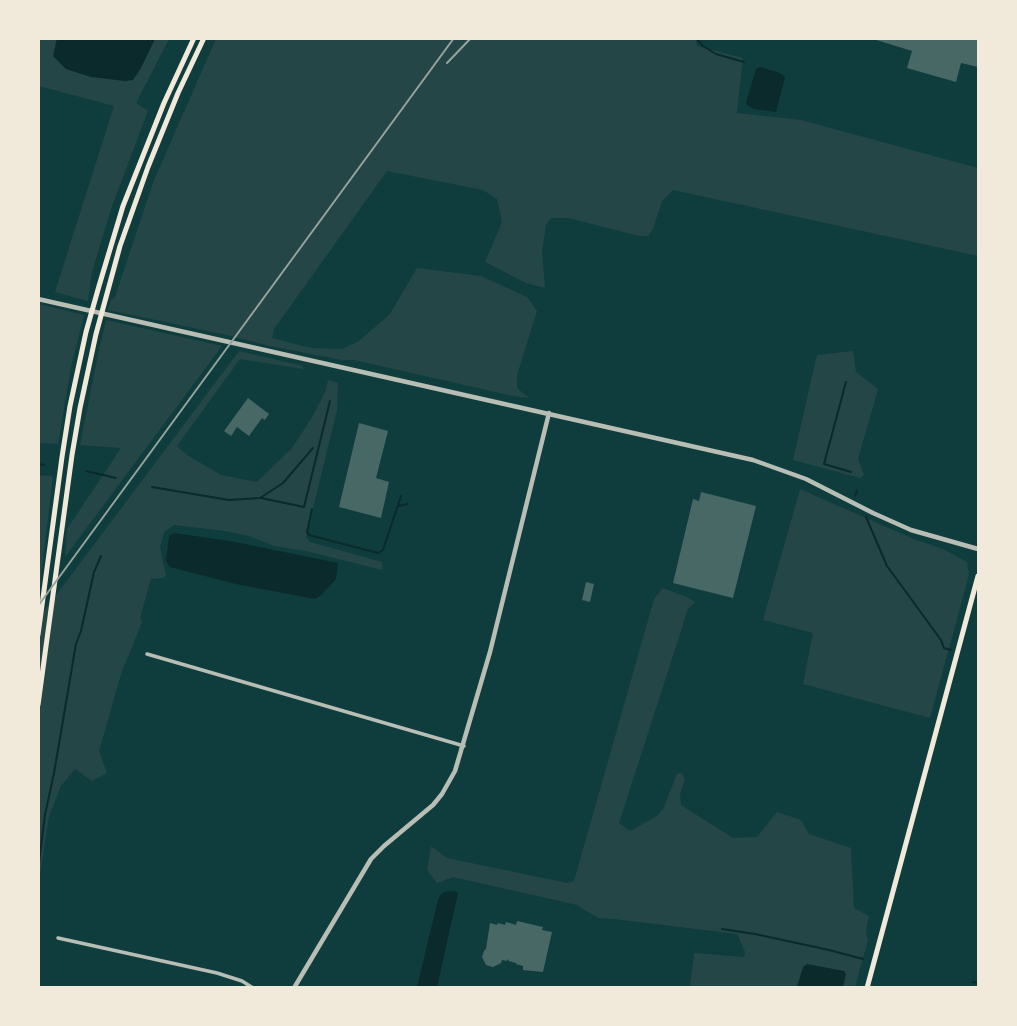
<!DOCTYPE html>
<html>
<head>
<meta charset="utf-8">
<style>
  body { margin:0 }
  #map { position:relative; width:1017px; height:1026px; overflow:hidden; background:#0f3d3e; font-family:"Titillium Web",sans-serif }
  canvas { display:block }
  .frame { position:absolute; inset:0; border:40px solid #f1e9da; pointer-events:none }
</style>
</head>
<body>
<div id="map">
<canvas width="1017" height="1026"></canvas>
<div class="frame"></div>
</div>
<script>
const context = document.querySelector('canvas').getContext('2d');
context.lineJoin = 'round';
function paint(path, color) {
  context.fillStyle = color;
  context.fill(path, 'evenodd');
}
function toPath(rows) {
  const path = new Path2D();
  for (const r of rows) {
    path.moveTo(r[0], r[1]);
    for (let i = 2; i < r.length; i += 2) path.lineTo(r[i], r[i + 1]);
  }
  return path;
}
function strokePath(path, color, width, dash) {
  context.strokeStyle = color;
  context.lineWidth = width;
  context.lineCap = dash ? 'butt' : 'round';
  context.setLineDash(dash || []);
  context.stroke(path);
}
paint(toPath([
  [38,39,169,39,136,103,148,111,112,206,92,272,88,301,55,292,114,106,39,86],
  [216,39,696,39,697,46,743,58,737,113,801,120,978,168,978,256,673,190,662,201,653,229,648,236,639,236,569,218,551,218,546,225,542,252,545,288,526,283,485,262,502,222,497,199,483,190,387,171,274,329,272,338,311,348,342,349,359,341,390,314,417,268,481,276,527,297,537,311,517,375,517,388,529,398,513,396,354,360,342,360,270,346,227,335,108,310,111,300,115,297,154,180],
  [39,304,84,315,71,367,58,444,39,443],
  [106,320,222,346,65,557,67,529,121,448,80,445,99,350],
  [239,351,303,366,303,369,240,359,177,446,187,455,221,475,257,482,292,448,314,414,326,390,328,380,338,383,337,410,306,537,310,542,382,562,382,570,306,551,274,546,249,536,225,531,174,525,164,532,160,547,166,576,162,578,151,579,140,618,142,622,121,674,99,751,107,773,92,781,75,769,61,786,49,816,39,881,39,618],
  [853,351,856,372,878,389,858,459,864,475,860,478,793,460,817,355],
  [39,475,53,476,39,594,38,475],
  [800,489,916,540,943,549,967,562,969,575,930,718,803,684,813,633,763,620],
  [663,588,687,597,695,602,688,609,619,823,630,831,657,816,663,809,677,774,682,773,685,780,680,794,681,805,733,838,757,837,777,812,801,820,809,834,851,848,854,908,869,916,866,931,868,940,855,987,690,987,694,953,744,957,745,952,737,934,614,919,598,918,577,905,453,877,437,883,427,870,431,846,447,858,567,883,574,881,654,599]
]), '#244646');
paint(toPath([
  [57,38,155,38,155,39,141,68,133,80,125,81,91,77,66,69,53,56],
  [760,67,780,73,785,77,776,112,754,109,747,105,746,102,756,69],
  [174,533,230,541,338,563,336,579,321,595,315,599,236,584,170,567,166,561,169,536],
  [455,891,458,893,437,987,417,987,438,900,441,894,444,892],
  [807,964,844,971,846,974,843,987,797,987,803,967]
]), '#0a2a2b');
strokePath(toPath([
  [696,38,703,46,716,54,744,62],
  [846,382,824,464,851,472],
  [38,464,44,465],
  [86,471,116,478],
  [152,487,229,500,260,498,283,483,313,448],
  [855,496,857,491],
  [261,498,304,507,330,401],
  [399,506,408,504],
  [312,509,307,532,309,535,378,553,383,550,401,496],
  [866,517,887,566,941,640,944,648,951,650],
  [38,870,45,815,54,773,76,644,81,631,94,572,101,556],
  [722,929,755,934,829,950,863,959],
  [973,982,978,983]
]), '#0a2a2b', 2);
paint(toPath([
  [870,38,978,38,978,67,961,63,956,82,907,68,912,51],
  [248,398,269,414,265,420,262,418,249,436,237,427,231,436,224,431],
  [359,423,388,431,376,478,389,482,381,518,339,507],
  [701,492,756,506,733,598,673,583,693,499,699,501],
  [586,582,594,584,590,602,582,600],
  [517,921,543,927,542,930,552,932,543,972,523,970,523,966,516,964,516,963,509,961,507,959,507,961,502,960,501,963,493,967,486,965,482,957,484,951,486,949,490,923,497,925,498,923,505,925,506,922,516,925]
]), '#486865');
strokePath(toPath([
  [147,654,464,746],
  [58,938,217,973,242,981,253,988]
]), '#b8beb3', 3.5);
strokePath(toPath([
  [38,299,753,460,806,479,873,513,911,530,978,549],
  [294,988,371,859,384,846,433,805,442,794,455,771,490,652,549,413]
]), '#b8beb3', 4.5);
strokePath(toPath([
  [867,988,978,576]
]), '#f1e9da', 5);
strokePath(toPath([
  [38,635,62,457,70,406,86,332,99,286,123,206,164,103,194,38],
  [38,705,72,455,80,408,96,334,120,246,148,167,178,93,204,38]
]), '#f1e9da', 5);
strokePath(toPath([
  [447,63,471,38],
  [38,606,454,38]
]), '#97a49c', 2);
</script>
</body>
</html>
